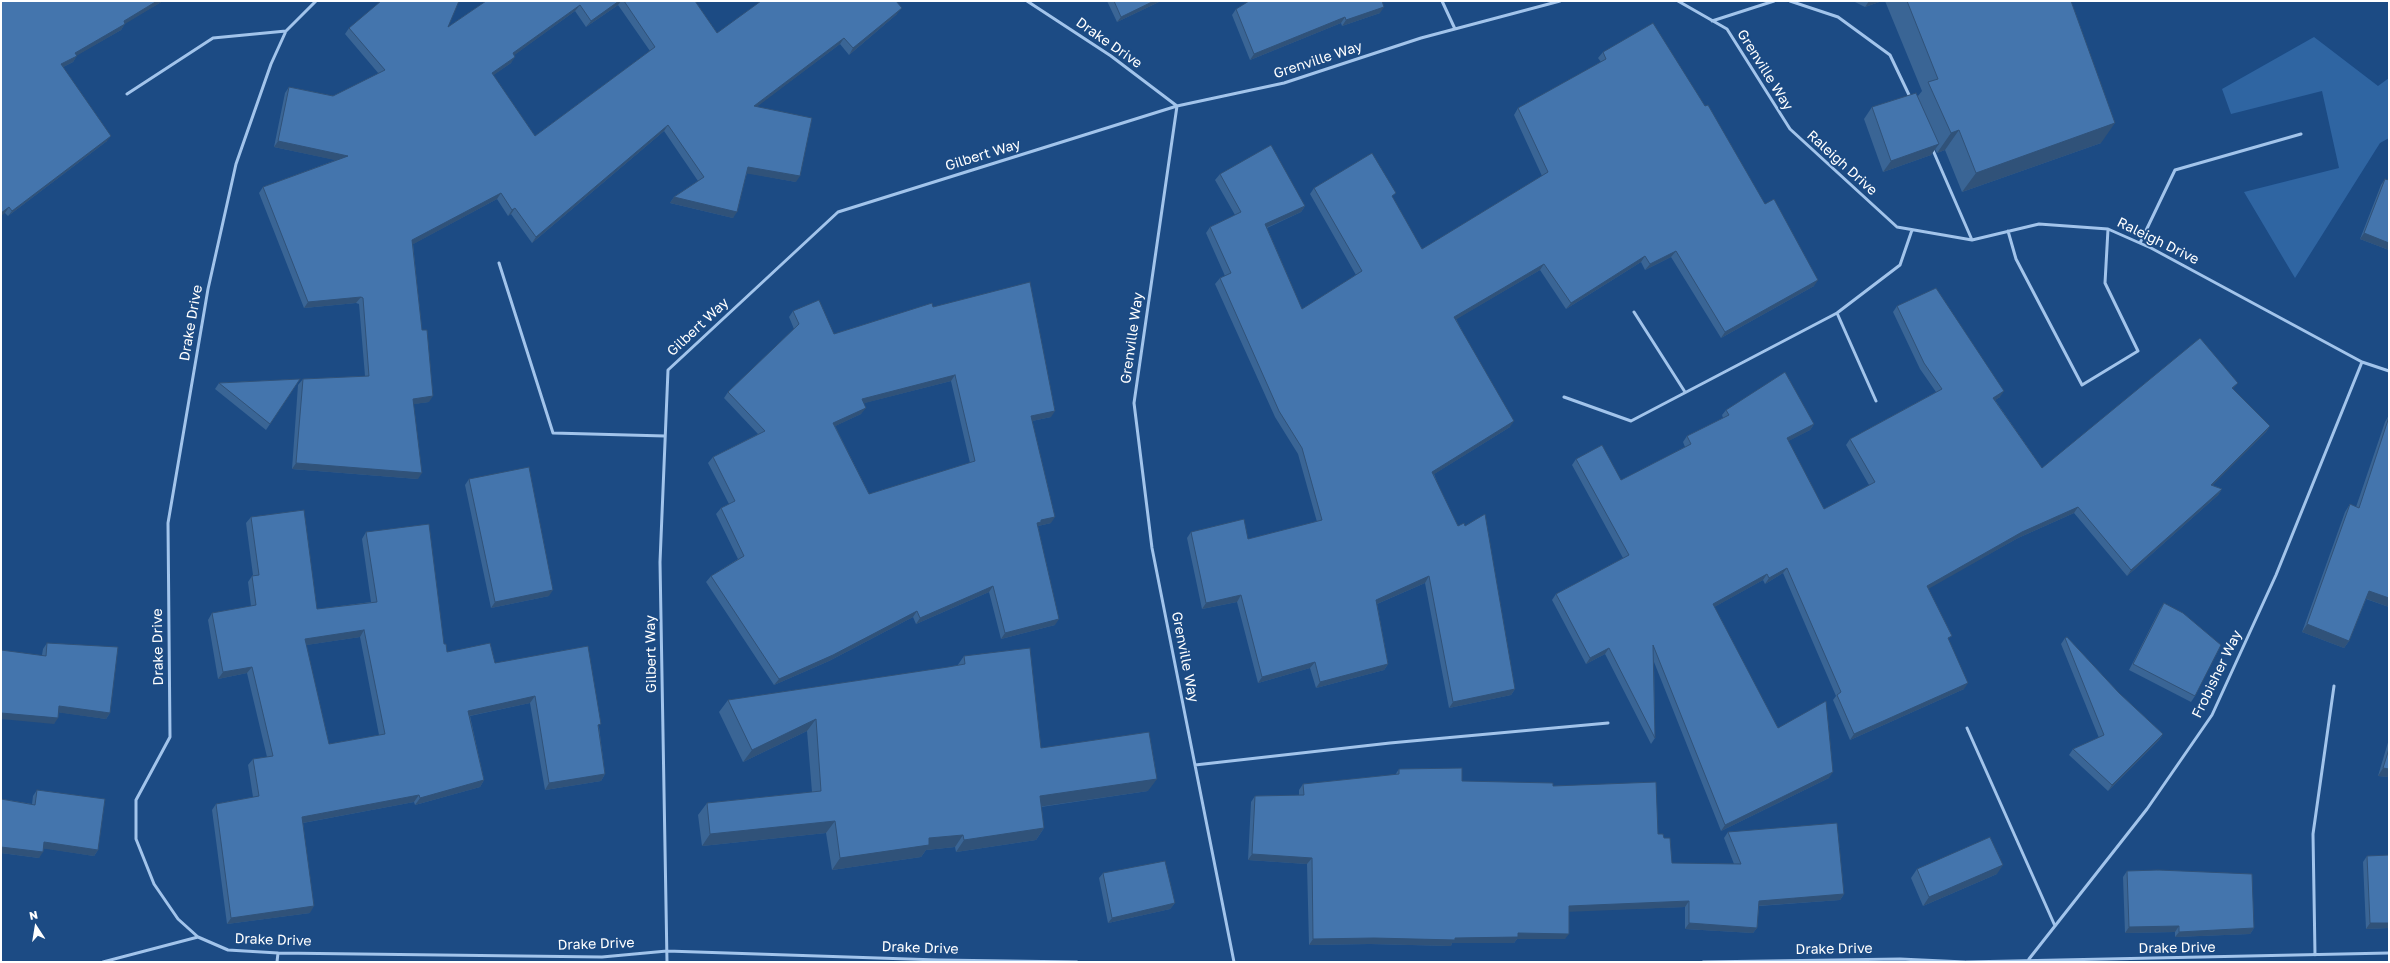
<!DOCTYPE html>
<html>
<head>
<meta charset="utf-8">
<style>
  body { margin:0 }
  #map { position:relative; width:2390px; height:963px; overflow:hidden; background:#1c4b84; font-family:"Golos Text",sans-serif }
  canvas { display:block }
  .frame { position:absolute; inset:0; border:2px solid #fff; pointer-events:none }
  .north { position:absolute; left:16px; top:907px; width:40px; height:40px; -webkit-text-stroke:3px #1c4b84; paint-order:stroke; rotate:348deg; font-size:11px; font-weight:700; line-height:16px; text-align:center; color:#fff }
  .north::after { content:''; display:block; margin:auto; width:14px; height:18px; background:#fff; clip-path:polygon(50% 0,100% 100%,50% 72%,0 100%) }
</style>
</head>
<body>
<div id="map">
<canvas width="2390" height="963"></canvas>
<div class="frame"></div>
<div class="north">N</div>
</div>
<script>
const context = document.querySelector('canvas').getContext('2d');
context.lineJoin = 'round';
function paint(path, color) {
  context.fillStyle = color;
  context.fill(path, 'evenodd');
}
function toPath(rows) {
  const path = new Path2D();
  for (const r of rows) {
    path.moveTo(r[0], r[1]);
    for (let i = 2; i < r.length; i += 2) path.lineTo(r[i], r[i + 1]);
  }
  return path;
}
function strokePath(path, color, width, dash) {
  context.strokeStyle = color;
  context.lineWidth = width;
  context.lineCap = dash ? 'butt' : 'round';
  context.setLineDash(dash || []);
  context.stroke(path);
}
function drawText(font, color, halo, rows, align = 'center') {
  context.font = font + ' "Golos Text",sans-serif';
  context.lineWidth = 3.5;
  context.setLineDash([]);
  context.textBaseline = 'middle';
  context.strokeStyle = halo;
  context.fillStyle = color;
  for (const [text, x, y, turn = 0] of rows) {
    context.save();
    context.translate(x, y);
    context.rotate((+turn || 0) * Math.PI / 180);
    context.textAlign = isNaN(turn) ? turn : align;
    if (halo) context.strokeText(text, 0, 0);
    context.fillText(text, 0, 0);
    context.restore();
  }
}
paint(toPath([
  [2314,37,2378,86,2389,78,2389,138,2380,143,2295,278,2244,192,2339,168,2322,91,2231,114,2222,89]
]), '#2f65a2');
strokePath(toPath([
  [316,1,286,31,271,64,236,164,208,289,168,523,170,737,136,800,136,839,154,884,178,919,198,937,228,950,278,953,602,957,667,951,938,960,1077,962],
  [1027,1,1111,56,1177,106],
  [1442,1,1455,29],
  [1678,1,1727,29,1790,129,1897,227,1972,240,2039,224,2108,229,2151,248,2362,362,2389,371],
  [1790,1,1838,17,1890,55,1910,97],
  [1712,21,1774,1],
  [127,94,213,38,286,31],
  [1932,148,1972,240],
  [2008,231,2016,259,2082,385,2138,351,2105,283,2108,229],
  [2140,243,2175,170,2301,134],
  [499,263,553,433,665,436],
  [1634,312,1685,392],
  [1837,313,1876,401],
  [1564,397,1631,421,1837,313,1900,265,1912,230],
  [1967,728,2055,926],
  [1195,765,1390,743,1608,723],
  [2315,955,2313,834,2334,686],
  [2029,959,2147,809,2212,715,2276,575,2362,362],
  [103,962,198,937],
  [277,962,278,953],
  [667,962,660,562,668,370,838,212,1177,106],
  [1234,962,1152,548,1134,403,1177,106,1284,83,1421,38,1560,1],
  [1703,962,1900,959,1965,962],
  [1966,962,2389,953]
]), '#a2c4eb', 3);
paint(toPath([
  [1,1,163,1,125,23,121,30,77,55,73,62,63,67,107,141,8,216,5,213],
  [486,1,695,1,717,33,897,14,849,55,840,44,757,106,796,182,747,173,733,218,670,203,674,197,698,181,664,131,532,243,511,214,508,216,497,199,413,244,429,402,413,404,418,479,292,469,298,385,303,379,365,376,359,304,356,303,304,308,259,193,263,187,336,160,274,147,285,93,289,87,333,96,379,74,345,34,349,28,448,27],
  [618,5,650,51,535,136,493,75,511,63,514,55,575,11,586,27],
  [1107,1,1161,1,1117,22],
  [1853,1,1882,1,1865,7],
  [1885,1,2071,1,2101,143,1962,192,1945,150,1937,153,1935,149,1931,155,1883,172,1864,119,1872,107,1918,96,1922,91],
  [1236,9,1380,13,1342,26,1341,23,1250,60,1232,15],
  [1603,52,1765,204,1814,286,1721,338,1671,257,1645,270,1641,262,1566,309,1540,270,1456,319,1510,427,1434,474,1515,689,1511,695,1449,708,1425,583,1377,604,1388,664,1384,670,1316,688,1310,668,1258,683,1237,602,1202,609,1187,538,1191,532,1248,539,1317,522,1298,454,1275,417,1215,284,1220,278,1225,276,1206,233,1210,227,1235,215,1215,180,1220,174,1305,206,1301,212,1267,228,1302,309,1356,275,1310,194,1314,188,1393,198,1422,249,1542,176,1514,115,1518,108,1601,62,1598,58],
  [2385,179,2389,180,2389,250,2360,239,2381,185],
  [1897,306,2000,397,1995,400,2042,468,2233,389,2270,426,2266,432,2212,485,2222,489,2218,495,2127,576,2074,513,2018,538,1928,588,1949,641,1964,689,1850,740,1833,700,1836,696,1783,573,1765,584,1763,580,1714,607,1778,728,1829,778,1721,831,1654,662,1655,738,1651,744,1605,654,1586,664,1552,600,1556,594,1623,558,1572,465,1576,459,1621,480,1685,447,1683,442,1687,436,1723,418,1722,415,1726,410,1814,424,1810,430,1788,441,1824,509,1869,485,1846,445,1850,439,1936,392,1920,369,1893,312],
  [933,307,1051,417,1032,421,1051,523,1038,526,1038,527,1055,625,1001,639,989,592,916,624,913,617,829,661,774,685,706,582,711,576,738,559,716,514,721,508,729,504,708,463,713,457,758,434,724,398,728,392,794,329,789,317,793,311,834,334],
  [951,381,970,463,869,494,835,426,861,414,864,403],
  [300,379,266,430,215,389,219,383],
  [2389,415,2389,607,2366,599,2349,641,2344,648,2302,632,2345,512,2350,504,2356,507,2385,422],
  [469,479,549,596,491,608,465,485],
  [251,517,317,609,371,602,362,539,366,532,444,644,447,652,495,663,599,727,605,774,601,781,545,790,530,703,470,716,484,780,480,787,415,805,414,802,303,823,310,913,227,924,212,810,216,804,253,797,248,765,253,759,267,757,247,673,218,679,208,620,212,613,251,606,248,582,252,576,253,575,246,523],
  [360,637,379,735,329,744,306,645],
  [2164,603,2195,696,2191,702,2129,670,2160,609],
  [2065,638,2119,693,2163,734,2159,740,2108,791,2069,755,2073,749,2099,738,2061,644],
  [47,643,110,713,106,719,58,712,54,724,42,655,43,649],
  [964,656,1041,748,1148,791,1041,807,1044,828,1036,840,956,852,955,847,926,850,921,857,832,870,826,833,702,846,698,815,707,803,812,792,807,731,743,762,719,712,728,700,957,666],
  [2389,739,2389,777,2378,776],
  [1399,769,1462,781,1553,786,1658,834,1672,863,1734,864,1724,838,1728,832,1844,894,1840,900,1759,906,1757,928,1753,933,1685,929,1685,907,1569,911,1565,939,1517,939,1514,943,1452,943,1451,946,1370,944,1309,945,1307,864,1248,860,1251,802,1255,796,1299,795,1299,790,1303,784,1395,775],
  [37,790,98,850,94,856,43,848,39,858,1,853,1,799,32,804,33,796],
  [2367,856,2389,928,2366,929,2363,862],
  [1917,869,1997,874,1923,906,1911,878],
  [2127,871,2254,928,2250,934,2175,937,2175,932,2125,933,2123,877],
  [1103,873,1175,903,1170,909,1108,923,1099,878]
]), '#3a6595');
paint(toPath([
  [157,1,163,1,120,27,124,21],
  [619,1,621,1,618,5,586,27,591,21],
  [1154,1,1161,1,1117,22,1121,17],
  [1869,1,1882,1,1865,7],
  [580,5,575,11,509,59,513,53],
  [1384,7,1380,13,1342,26,1346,20],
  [902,8,897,14,849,55,853,48],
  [1345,17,1341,23,1250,60,1254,54],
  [125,24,121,30,71,59,75,53],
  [844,38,840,44,750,112,754,106],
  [77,56,73,62,57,70,61,64],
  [515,57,511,63,488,79,492,73],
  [2115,123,2101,143,1962,192,1976,173],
  [668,125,664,131,532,243,536,237],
  [1959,130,1945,150,1937,153,1951,133],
  [111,136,107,141,8,216,12,211],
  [278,141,348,156,344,162,274,147],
  [1939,144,1931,155,1883,172,1891,161],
  [748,167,800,176,796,182,744,173],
  [501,193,497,199,408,247,412,240],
  [674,197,737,212,733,218,670,203],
  [1305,206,1301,212,1261,230,1265,224],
  [9,207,5,213,1,216,1,213],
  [515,208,511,214,508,216,512,210],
  [2364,233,2389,243,2389,250,2360,239],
  [1676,251,1671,257,1645,270,1650,264],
  [1645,256,1641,262,1566,309,1571,303],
  [1544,264,1540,270,1450,323,1454,317],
  [1818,280,1814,286,1721,338,1725,332],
  [361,297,356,303,304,308,308,302],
  [955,375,951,381,857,405,862,399],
  [2238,383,2233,389,2232,388],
  [2004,391,2000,397,1989,404,1993,398],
  [433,396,429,402,408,405,413,399],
  [866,408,861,414,829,429,833,423],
  [1055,411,1051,417,1027,422,1031,416],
  [1514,421,1510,427,1428,478,1432,472],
  [1814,424,1810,430,1783,444,1787,438],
  [2270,426,2266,432,2207,491,2211,485],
  [296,463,422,473,418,479,292,469],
  [2222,489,2218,495,2127,576,2131,570],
  [2078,507,2074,513,2018,538,1923,592,1927,586,2022,532],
  [1055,517,1051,523,1038,526,1037,528,1037,523,1041,520],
  [1787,568,1783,573,1765,584,1769,578],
  [1767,574,1763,580,1709,610,1713,604],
  [1429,576,1425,583,1372,606,1376,600],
  [993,586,989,592,916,624,920,618],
  [553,590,549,596,491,608,495,602],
  [2369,591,2389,598,2389,607,2364,598],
  [1241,595,1237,602,1202,609,1206,603],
  [917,611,913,617,829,661,774,685,779,679],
  [1059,619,1055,625,1001,639,1005,633],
  [2307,624,2349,641,2344,648,2302,632],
  [364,630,360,637,300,646,305,639],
  [1609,648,1605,654,1586,664,1590,658],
  [1315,662,1310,668,1258,683,1262,677],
  [1388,664,1384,670,1316,688,1320,682],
  [252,667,247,673,218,679,223,672],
  [1968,683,1964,689,1850,740,1854,734],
  [1515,689,1511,695,1449,708,1453,702],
  [535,696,530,703,464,717,468,711],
  [59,706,110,713,106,719,55,712],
  [1,713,58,718,54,724,1,719],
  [816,719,807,731,743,762,752,750],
  [2163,734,2159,740,2108,791,2112,785],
  [2383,768,2389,769,2389,777,2378,776],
  [1833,772,1829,778,1721,831,1725,825],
  [605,774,601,781,545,790,549,783],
  [1157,779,1148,791,1031,808,1040,796],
  [484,780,480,787,415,805,420,798],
  [419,795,414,802,297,824,302,817],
  [835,821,826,833,702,846,710,834],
  [1044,828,1036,840,956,852,964,840],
  [963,835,955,847,926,850,921,857,832,870,840,858,929,838],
  [44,842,98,850,94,856,40,848],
  [1,847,43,852,39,858,1,853],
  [1252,854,1312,858,1307,864,1248,860],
  [2003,865,1997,874,1923,906,1929,897],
  [1844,894,1840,900,1755,906,1759,901],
  [1689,901,1685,907,1565,912,1569,906],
  [1175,903,1170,909,1108,923,1112,918],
  [314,906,310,913,227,924,231,918],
  [1689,923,1757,928,1753,933,1685,929],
  [2370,923,2389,923,2389,928,2366,929],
  [2179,926,2175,932,2125,933,2129,927],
  [2254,928,2250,934,2175,937,2179,932],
  [1518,933,1569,934,1565,939,1517,939,1514,943,1452,943,1451,946,1370,944,1309,945,1313,939,1374,938,1455,938]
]), '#305279');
const building = toPath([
  [1,1,157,1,124,21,125,24,75,53,77,56,61,64,111,136,12,211,9,207,1,213,1,1],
  [381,1,459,1,448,27,486,1,619,1,591,21,580,5,513,53,515,57,492,73,535,136,655,47,624,1,695,1,717,33,761,1,896,1,902,8,853,48,844,38,754,106,812,118,800,176,748,167,737,212,674,197,704,177,668,125,536,237,515,208,512,210,501,193,412,240,422,330,427,330,433,396,413,399,422,473,296,463,303,379,369,376,363,298,361,297,308,302,263,187,348,156,278,141,289,87,333,96,385,70,349,28,381,1],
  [1114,1,1154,1,1121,17,1114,1],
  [1249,1,1382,1,1384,7,1346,20,1345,17,1254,54,1236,9,1249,1],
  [1907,1,2071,1,2115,123,1976,173,1959,130,1951,133,1928,82,1938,79,1907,1],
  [1653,23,1705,106,1708,105,1765,204,1774,199,1818,280,1725,332,1676,251,1650,264,1645,256,1571,303,1544,264,1454,317,1514,421,1432,472,1458,526,1464,523,1465,526,1485,514,1515,689,1453,702,1429,576,1376,600,1388,664,1320,682,1315,662,1262,677,1241,595,1206,603,1191,532,1244,519,1248,539,1322,520,1302,448,1279,411,1220,278,1231,273,1210,227,1241,212,1220,174,1271,145,1305,206,1265,224,1302,309,1362,271,1314,188,1372,153,1396,193,1392,196,1422,249,1548,172,1518,108,1606,59,1603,52,1653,23],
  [1916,93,1939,144,1891,161,1872,107,1916,93],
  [2385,179,2389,180,2389,243,2364,233,2385,179],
  [1030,282,1055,411,1031,416,1055,517,1041,520,1041,522,1037,523,1059,619,1005,633,993,586,920,618,917,611,833,655,779,679,711,576,744,556,721,508,735,501,713,457,765,431,728,392,799,324,793,311,819,300,834,334,932,303,933,307,1030,282],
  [955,375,975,461,869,494,833,423,866,408,862,399,955,375],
  [1936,288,2004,391,1993,398,2042,468,2200,338,2238,383,2232,388,2270,426,2211,485,2222,489,2131,570,2078,507,2022,532,1927,586,1952,636,1948,638,1968,683,1854,734,1837,695,1841,692,1787,568,1769,578,1767,574,1713,604,1778,728,1826,701,1833,772,1725,825,1653,645,1655,738,1609,648,1590,658,1556,594,1629,555,1576,459,1602,445,1621,480,1691,444,1687,436,1729,415,1726,410,1785,372,1814,424,1787,438,1824,509,1875,482,1850,439,1942,389,1924,363,1897,306,1936,288],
  [300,379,270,424,219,383,300,379],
  [2389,417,2389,598,2369,591,2349,641,2307,624,2350,504,2359,508,2389,417],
  [529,467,553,590,495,602,469,479,529,467],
  [304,510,317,609,377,602,366,532,429,524,444,644,446,644,447,652,490,643,495,663,588,646,601,724,598,725,605,774,549,783,535,696,468,711,484,780,420,798,419,795,302,817,314,906,231,918,216,804,259,796,253,759,273,756,252,667,223,672,212,613,256,605,252,576,259,575,251,517,304,510],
  [364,630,385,734,329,744,305,639,364,630],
  [2164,603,2183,613,2221,645,2195,696,2133,664,2164,603],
  [2067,637,2119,693,2163,734,2112,785,2073,749,2104,735,2065,638,2067,637],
  [47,643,118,647,110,713,59,706,58,718,1,713,1,650,46,656,47,643],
  [1030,648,1041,748,1149,732,1157,779,1040,796,1044,828,964,840,963,835,929,838,929,845,840,858,835,821,710,834,707,803,821,791,816,719,752,750,728,700,948,667,965,664,964,656,1030,648],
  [2389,749,2389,769,2383,768,2389,749],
  [1462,768,1462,781,1553,783,1553,786,1656,782,1658,834,1663,834,1664,838,1670,838,1672,863,1741,864,1728,832,1837,823,1844,894,1759,901,1757,928,1689,923,1689,901,1569,906,1569,934,1518,933,1518,937,1455,938,1455,940,1374,938,1313,939,1312,858,1252,854,1255,796,1304,795,1303,784,1399,774,1399,769,1462,768],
  [37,790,105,799,98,850,44,842,43,852,1,847,1,799,35,805,37,790],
  [1990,837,2003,865,1929,897,1917,869,1990,837],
  [2389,855,2389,923,2370,923,2367,856,2389,855],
  [1165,861,1175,903,1112,918,1103,873,1165,861],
  [2158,870,2252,874,2254,928,2179,932,2179,926,2129,927,2127,871,2158,870]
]);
paint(building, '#4475ad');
strokePath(building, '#305279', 1);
drawText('14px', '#fff', '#1c4b84', [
  ["Drake Drive",1109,43,35],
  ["Grenville Way",1318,60,-18],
  ["Grenville Way",1765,70,58],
  ["Gilbert Way",983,155,-17],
  ["Raleigh Drive",1842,163,42],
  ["Raleigh Drive",2158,241,26],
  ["Drake Drive",191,323,-80],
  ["Gilbert Way",698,327,-43],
  ["Grenville Way",1132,338,-82],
  ["Drake Drive",158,647,-91],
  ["Gilbert Way",651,654,-91],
  ["Grenville Way",1185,657,79],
  ["Frobisher Way",2217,674,-64],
  ["Drake Drive",273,940,2],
  ["Drake Drive",596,944,-2],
  ["Drake Drive",920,948,2],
  ["Drake Drive",2177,948,-1],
  ["Drake Drive",1834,949,-1]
]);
</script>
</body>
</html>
